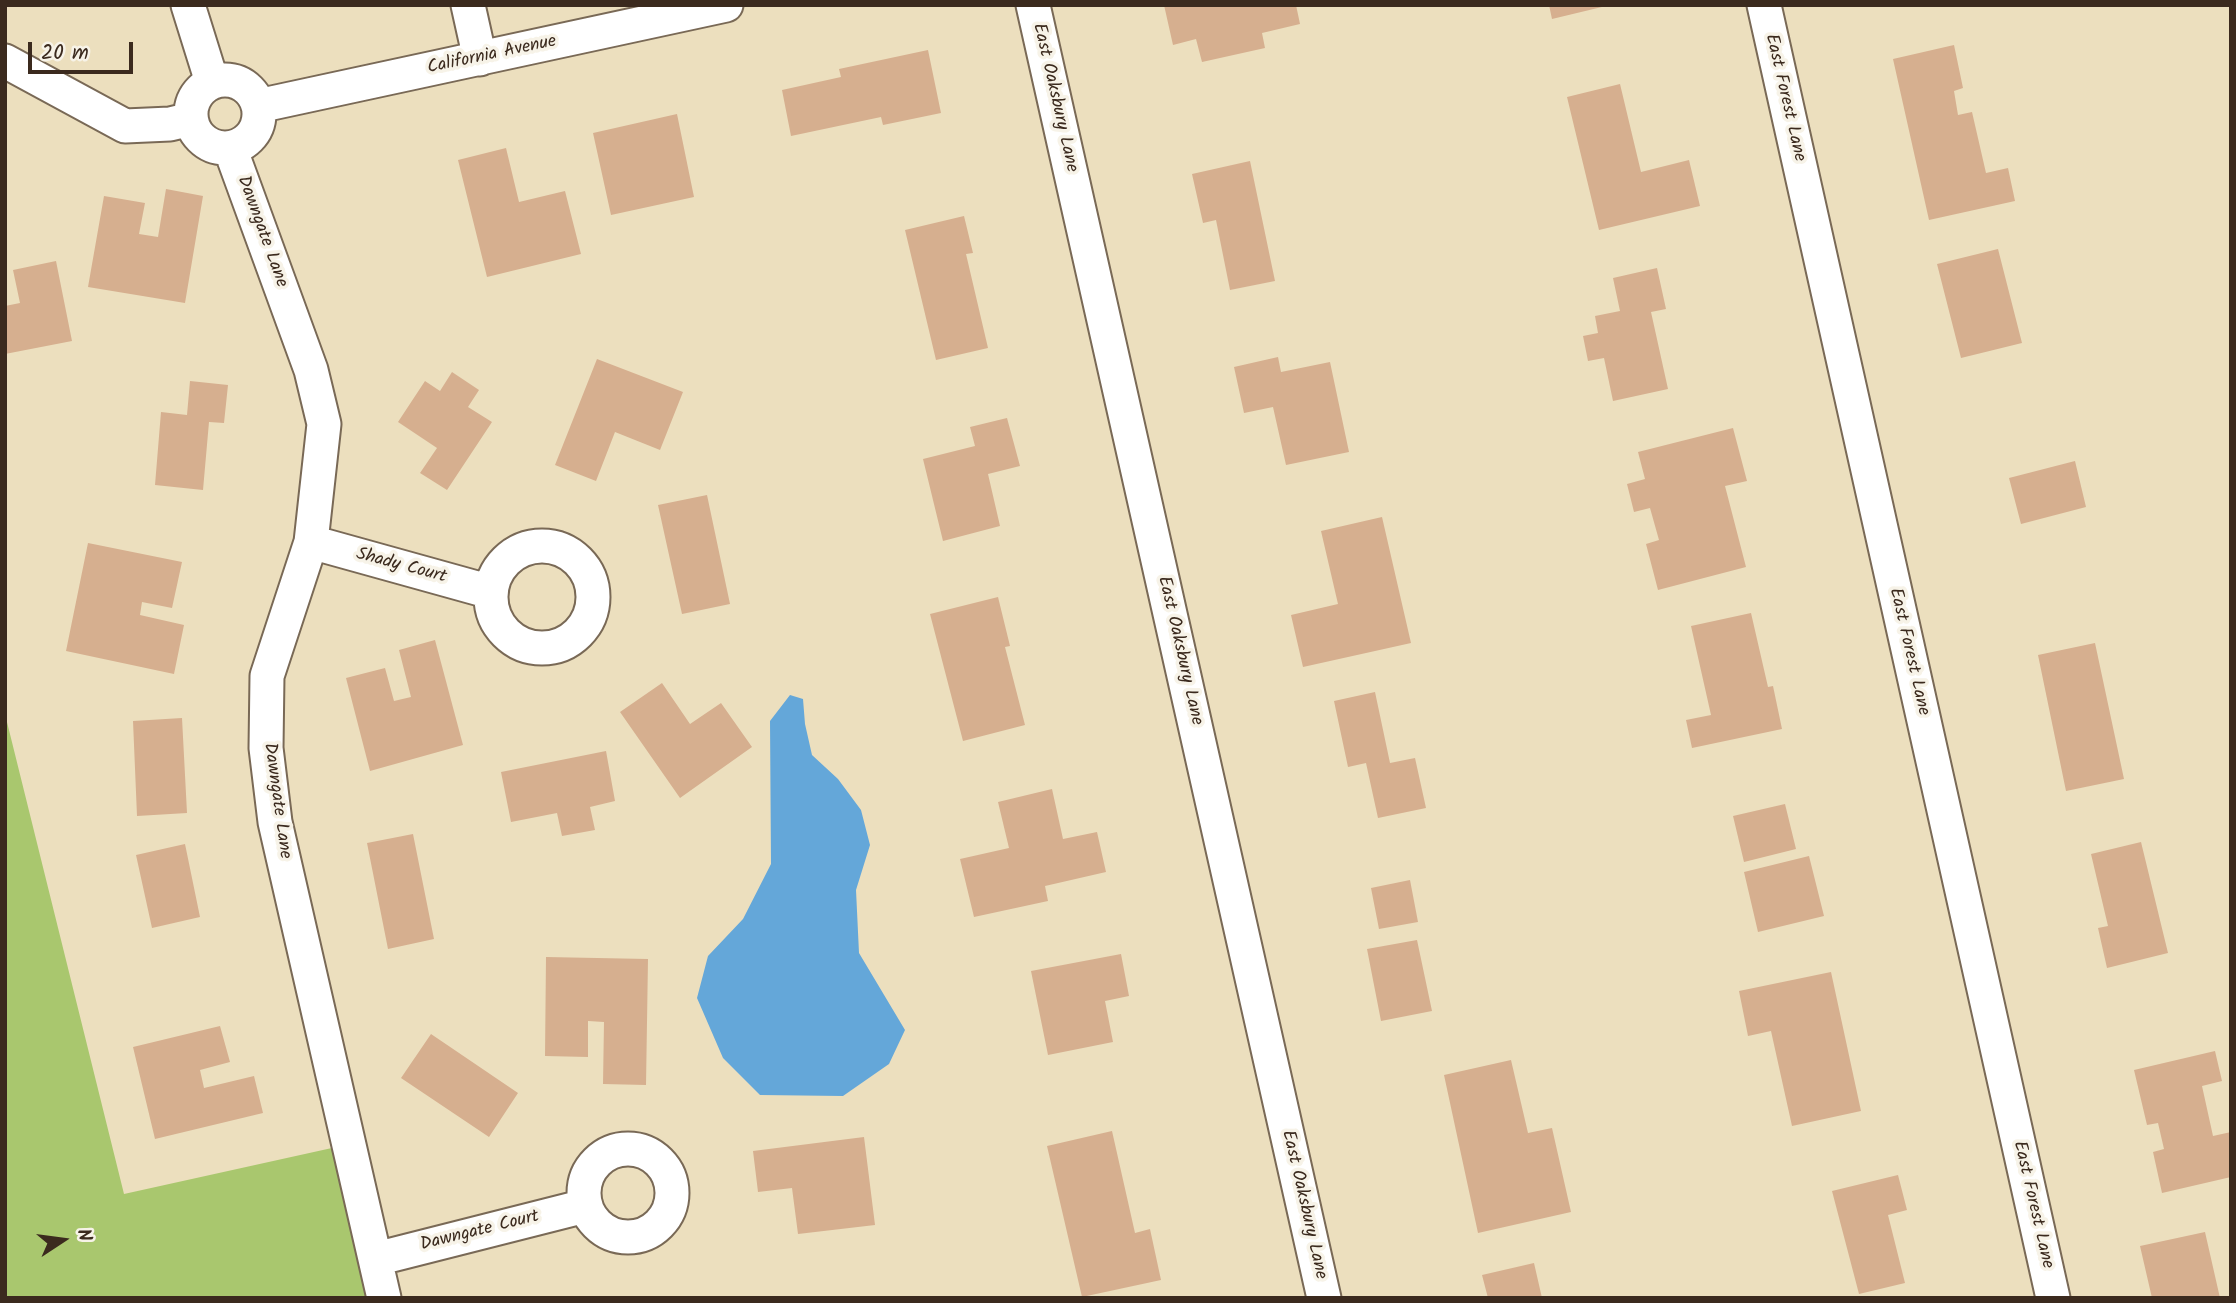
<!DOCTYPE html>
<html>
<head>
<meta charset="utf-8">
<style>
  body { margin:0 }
  #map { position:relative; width:2236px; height:1303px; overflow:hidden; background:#ecdfbe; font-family:Kalam,sans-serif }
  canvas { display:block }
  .frame { position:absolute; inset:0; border:7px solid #3b2a1e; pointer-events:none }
  .north { position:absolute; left:28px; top:1205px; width:70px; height:70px; -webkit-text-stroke:5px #f7f3e8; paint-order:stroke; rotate:77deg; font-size:19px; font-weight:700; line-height:28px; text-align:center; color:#3b2a1e }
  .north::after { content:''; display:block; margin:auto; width:24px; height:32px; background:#3b2a1e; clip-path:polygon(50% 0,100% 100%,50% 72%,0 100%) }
  .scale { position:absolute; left:28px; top:42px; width:105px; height:32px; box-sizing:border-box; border:4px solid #3b2a1e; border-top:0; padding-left:9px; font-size:21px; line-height:24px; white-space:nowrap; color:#3b2a1e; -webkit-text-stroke:5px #f7f3e8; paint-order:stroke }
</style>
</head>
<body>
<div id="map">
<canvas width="2236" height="1303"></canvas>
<div class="frame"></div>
<div class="north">N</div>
<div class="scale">20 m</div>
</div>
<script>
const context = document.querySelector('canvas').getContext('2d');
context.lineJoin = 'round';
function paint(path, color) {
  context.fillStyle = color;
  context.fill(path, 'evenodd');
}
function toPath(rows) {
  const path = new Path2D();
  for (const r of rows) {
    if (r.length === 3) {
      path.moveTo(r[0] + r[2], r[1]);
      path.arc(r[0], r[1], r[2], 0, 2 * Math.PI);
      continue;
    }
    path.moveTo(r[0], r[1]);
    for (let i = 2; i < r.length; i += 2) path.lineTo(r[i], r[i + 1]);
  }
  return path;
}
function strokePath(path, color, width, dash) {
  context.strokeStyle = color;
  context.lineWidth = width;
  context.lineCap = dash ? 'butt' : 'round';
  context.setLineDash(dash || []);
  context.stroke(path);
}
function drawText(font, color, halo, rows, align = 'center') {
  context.font = font + ' Kalam,sans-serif';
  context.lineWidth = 7;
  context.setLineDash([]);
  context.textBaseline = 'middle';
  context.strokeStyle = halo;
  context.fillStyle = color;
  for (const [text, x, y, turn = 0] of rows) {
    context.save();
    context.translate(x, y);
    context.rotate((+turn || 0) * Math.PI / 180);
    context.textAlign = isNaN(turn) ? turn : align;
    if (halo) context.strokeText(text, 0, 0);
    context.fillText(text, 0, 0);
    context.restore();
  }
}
paint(toPath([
  [5,714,124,1194,350,1144,384,1298,5,1298]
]), '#a9c76e');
paint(toPath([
  [790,695,803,699,805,724,812,755,838,779,861,810,870,845,856,890,859,953,905,1030,889,1064,843,1096,760,1095,723,1058,697,998,708,956,743,919,771,864,770,721]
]), '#64a7d9');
paint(toPath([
  [1164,5,1296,5,1300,24,1262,33,1265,48,1202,62,1196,39,1173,45],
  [1549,5,1606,5,1606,6,1552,19],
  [1954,45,1963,88,1954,91,1958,115,1972,112,1986,173,2008,168,2015,201,1929,220,1893,59],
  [928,50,941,113,883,125,881,117,791,136,782,90,841,77,839,69],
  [1620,84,1641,172,1689,160,1700,206,1599,230,1567,97],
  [677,114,694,197,611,215,593,133],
  [506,148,519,202,565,191,581,254,487,277,458,160],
  [1250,161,1275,281,1230,290,1216,220,1203,223,1192,174],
  [166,189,203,196,185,303,88,287,104,196,145,203,139,234,158,237],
  [964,216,973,253,966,254,988,348,936,360,905,230],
  [1998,249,2022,343,1961,358,1937,264],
  [56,261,72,341,5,354,5,306,20,303,13,270],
  [1657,268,1666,309,1651,312,1668,389,1613,401,1604,358,1588,361,1583,336,1598,333,1595,316,1620,311,1613,278],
  [1278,357,1281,372,1330,362,1349,452,1286,465,1273,407,1244,413,1234,367],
  [597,359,683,392,660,450,615,432,596,481,555,465],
  [452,372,479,390,468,407,492,422,447,490,420,473,437,448,398,422,425,381,440,391],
  [190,381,228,385,224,423,209,422,203,490,155,485,161,412,187,415],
  [1007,418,1020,466,988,474,1000,526,943,541,923,459,975,446,970,427],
  [1733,428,1747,481,1725,486,1746,567,1658,590,1646,544,1659,540,1650,508,1634,512,1627,484,1645,479,1638,452],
  [2075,461,2086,507,2021,524,2009,478],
  [707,495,730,604,682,614,658,505],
  [1382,517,1411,643,1303,667,1291,615,1338,604,1321,531],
  [88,543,182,562,172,608,142,602,140,615,184,625,174,674,66,651],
  [998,597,1010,646,1005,647,1025,725,963,741,930,614],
  [1751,613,1768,687,1773,686,1782,729,1692,748,1686,720,1711,715,1691,626],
  [435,640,463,745,370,771,346,678,385,668,394,701,411,697,399,650],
  [2095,643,2124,779,2066,791,2038,655],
  [662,683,690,724,721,703,752,747,680,798,620,712],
  [1375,692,1390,763,1415,758,1426,808,1378,818,1366,763,1348,767,1334,701],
  [182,718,187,813,137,816,133,721],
  [606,751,615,801,590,807,595,830,562,836,557,813,511,822,501,772],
  [1052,789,1063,839,1097,832,1106,872,1045,886,1048,901,974,917,960,859,1009,848,998,802],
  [1785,804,1796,849,1744,862,1733,816],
  [413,834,434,939,388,949,367,843],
  [2141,842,2168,953,2107,968,2098,928,2108,926,2091,854],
  [185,844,200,917,152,928,136,855],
  [1809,856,1824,916,1758,932,1744,872],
  [1410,880,1418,922,1379,929,1371,888],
  [1417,940,1432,1011,1381,1021,1367,949],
  [1121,954,1129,996,1105,1001,1113,1042,1048,1055,1031,971],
  [546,957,648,959,646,1085,603,1084,604,1022,588,1021,588,1057,545,1056],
  [1831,972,1861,1111,1792,1126,1771,1031,1748,1036,1739,991],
  [220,1026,230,1062,200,1070,204,1088,254,1076,263,1113,155,1139,133,1047],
  [431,1034,518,1093,489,1137,401,1078],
  [2215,1051,2222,1081,2202,1086,2213,1136,2231,1132,2231,1177,2162,1193,2153,1152,2164,1149,2158,1123,2147,1125,2134,1070],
  [1511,1060,1528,1133,1552,1128,1571,1212,1478,1233,1444,1075],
  [1112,1131,1135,1233,1150,1229,1161,1280,1082,1297,1047,1146],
  [864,1137,875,1225,798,1234,792,1188,758,1192,753,1151],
  [1898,1175,1907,1210,1888,1215,1905,1283,1859,1294,1832,1191],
  [2205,1232,2220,1298,2152,1298,2140,1246],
  [1534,1263,1542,1298,1488,1298,1482,1275]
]), '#d6af8f');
const street = toPath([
  [188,5,212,82],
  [468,5,480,59],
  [1033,5,1324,1298],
  [1764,5,2053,1298],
  [5,61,125,126,170,124,191,119],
  [225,114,34],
  [258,106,726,5],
  [230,148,311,370,324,424,311,542,267,676,266,748,275,822,384,1298],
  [311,542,491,592],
  [542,597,51],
  [628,1193,44],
  [376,1259,585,1206]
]);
strokePath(street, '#796956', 37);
strokePath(street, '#fff', 33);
drawText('18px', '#3b2a1e', '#f7f3e8', [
  ["California Avenue",492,56,-12],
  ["East Oaksbury Lane",1054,98,77],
  ["East Forest Lane",1784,98,77],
  ["Dawngate Lane",261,232,70],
  ["Shady Court",401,567,15],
  ["East Oaksbury Lane",1179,651,77],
  ["East Forest Lane",1908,652,77],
  ["Dawngate Lane",276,801,82],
  ["East Oaksbury Lane",1303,1205,77],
  ["East Forest Lane",2032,1205,77],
  ["Dawngate Court",480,1232,-14]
]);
</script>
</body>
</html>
